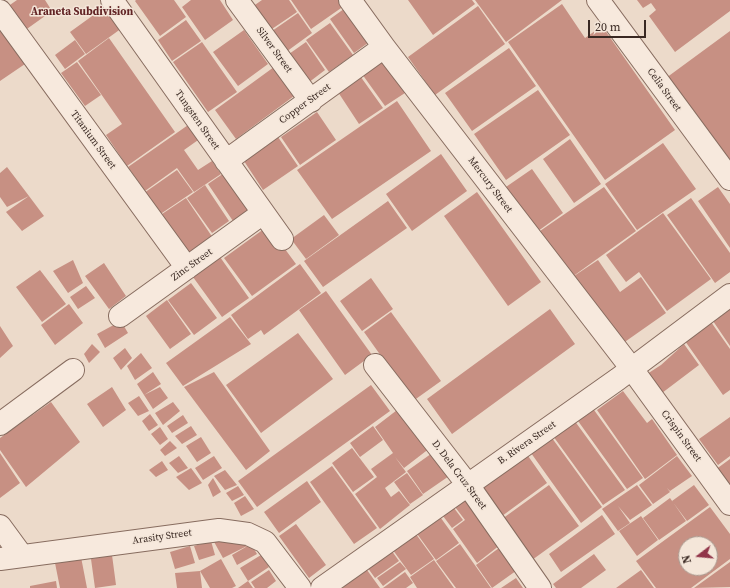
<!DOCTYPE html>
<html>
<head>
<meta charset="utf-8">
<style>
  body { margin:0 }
  #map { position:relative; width:730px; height:588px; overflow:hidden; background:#ecdaca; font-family:"Source Serif 4",serif }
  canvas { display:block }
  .north { position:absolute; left:678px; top:536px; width:40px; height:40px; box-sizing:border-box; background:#f4e6d9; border:1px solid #a99a90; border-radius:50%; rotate:254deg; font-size:11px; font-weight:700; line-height:16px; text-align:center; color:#392822 }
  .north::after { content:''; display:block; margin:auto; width:14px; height:18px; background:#913449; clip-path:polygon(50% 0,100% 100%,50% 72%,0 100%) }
  .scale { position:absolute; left:588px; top:20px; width:58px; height:18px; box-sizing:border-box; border:2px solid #392822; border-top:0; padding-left:5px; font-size:12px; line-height:14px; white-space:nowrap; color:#392822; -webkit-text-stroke:3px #f4e6d9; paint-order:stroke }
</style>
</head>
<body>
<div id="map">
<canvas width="730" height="588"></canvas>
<div class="north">N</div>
<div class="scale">20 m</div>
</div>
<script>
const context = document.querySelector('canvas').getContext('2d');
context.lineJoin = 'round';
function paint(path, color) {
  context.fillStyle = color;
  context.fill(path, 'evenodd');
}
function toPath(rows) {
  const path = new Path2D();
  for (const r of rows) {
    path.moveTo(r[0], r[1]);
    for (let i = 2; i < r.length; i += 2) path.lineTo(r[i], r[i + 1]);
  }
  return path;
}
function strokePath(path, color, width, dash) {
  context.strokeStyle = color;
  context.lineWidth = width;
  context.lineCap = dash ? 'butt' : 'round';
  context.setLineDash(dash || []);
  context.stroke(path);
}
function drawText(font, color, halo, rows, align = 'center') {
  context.font = font + ' "Source Serif 4",serif';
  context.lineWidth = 3;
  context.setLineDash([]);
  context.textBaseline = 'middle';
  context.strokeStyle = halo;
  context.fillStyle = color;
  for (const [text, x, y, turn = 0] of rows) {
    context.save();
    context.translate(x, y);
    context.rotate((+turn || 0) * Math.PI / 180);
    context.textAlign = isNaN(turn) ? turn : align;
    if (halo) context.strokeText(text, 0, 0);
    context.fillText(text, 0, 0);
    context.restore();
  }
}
paint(toPath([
  [17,0,45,0,52,11,24,31,7,7],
  [136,0,174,0,186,17,160,36,135,1],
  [191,0,220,0,233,20,205,40,182,7],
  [262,0,289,0,297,12,269,31,252,7],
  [291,0,340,0,344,6,311,29],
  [408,0,472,0,475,4,433,35],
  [475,0,562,0,506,42],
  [637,0,730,0,730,11,675,52,649,16,656,10,651,3,643,8],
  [562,4,585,38,602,26,675,130,605,180,508,42],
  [106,6,122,28,86,54,70,32],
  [348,6,372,40,354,53,330,19],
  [478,6,505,44,435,95,408,57],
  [298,13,312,33,286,52,272,31],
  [186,20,201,41,172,61,158,40],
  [330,23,353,55,329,72,306,40],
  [0,26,25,64,0,81],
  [244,30,268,64,238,86,213,52],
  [730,31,730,167,666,78],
  [109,38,175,132,127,166,106,135,122,124,78,61],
  [75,40,85,54,65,69,55,55],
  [202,42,237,92,208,112,173,62],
  [306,42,325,70,308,83,289,54],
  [509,48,536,86,472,131,445,93],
  [385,58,408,91,385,106,362,74],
  [77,62,101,95,85,106,61,73],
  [274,67,294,96,236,139,215,110],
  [358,73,383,108,359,124,336,89],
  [538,90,570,135,506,180,474,134],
  [397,101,431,151,332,219,297,170],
  [317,112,336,140,300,165,281,137],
  [191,123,201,138,184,150,198,170,212,161,221,174,194,192,177,168,145,191,128,167],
  [278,137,298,166,263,190,244,161],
  [570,139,601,184,574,203,543,159],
  [663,143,696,189,637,230,605,184],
  [441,154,467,191,412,231,386,194],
  [7,167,29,196,7,207,0,197,0,173],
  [532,169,563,213,534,234,503,189],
  [177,170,193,192,159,215,144,193],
  [227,171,251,208,233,221,208,184],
  [205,185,229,221,212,233,187,198],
  [604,187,636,231,572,277,540,231],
  [718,187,730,204,730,248,698,201],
  [477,192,541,282,508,306,444,216],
  [29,196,44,216,22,231,6,212],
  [186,198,213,238,189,254,162,214],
  [691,198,730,253,730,272,715,283,667,215],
  [388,201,407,228,323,287,304,261],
  [663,213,711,279,667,311,639,272,626,282,606,255],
  [324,215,339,235,306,259,291,239],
  [268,226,296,264,252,296,224,258],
  [220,257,249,298,222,317,193,277],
  [73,260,83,283,68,293,53,271],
  [598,260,620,292,641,277,666,313,619,346,571,278],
  [104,263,126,296,109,309,85,276],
  [300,264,321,293,264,335,261,330,248,339,231,315],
  [40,270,66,304,42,322,16,287],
  [371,278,393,309,362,331,340,301],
  [191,283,217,318,194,335,168,300],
  [86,286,95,298,78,309,70,297],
  [326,291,372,355,345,375,299,310],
  [167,300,191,334,170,349,146,316],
  [69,304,83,323,55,345,41,325],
  [730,308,730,346,713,321],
  [550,309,575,344,452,434,427,399],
  [391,312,441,381,413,401,364,332],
  [230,317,251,344,183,386,166,363],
  [121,321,128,333,105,348,97,334],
  [711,322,730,349,730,390,723,395,685,341],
  [0,326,13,346,0,358],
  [298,333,333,379,261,433,226,385],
  [92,344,100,352,89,363,84,354],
  [684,344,699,365,658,396,644,376,661,365],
  [125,348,132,358,121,370,113,358],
  [141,353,152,368,135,380,127,366],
  [153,372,161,384,144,395,137,384],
  [214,372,270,451,246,470,184,387],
  [371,385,390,411,257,507,238,481],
  [112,387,126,410,103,427,87,404],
  [160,387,168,398,153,409,144,395],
  [623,391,647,423,652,419,677,455,645,479,597,410],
  [139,396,149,411,138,416,128,403],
  [51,402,80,442,26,487,0,450,0,438],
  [173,402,180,411,163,425,155,413],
  [401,407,430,448,404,468,395,457,406,472,385,488,391,497,399,491,410,505,380,529,355,494,377,477,371,469,393,453,375,427],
  [594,410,643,478,627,489,578,421],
  [150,414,158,425,149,431,142,421],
  [183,415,188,423,172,433,167,426],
  [730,417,730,456,718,465,699,439],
  [574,420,625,490,603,505,553,436],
  [191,426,197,435,182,444,175,436],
  [373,426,383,440,360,457,350,443],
  [160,427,168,439,160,445,151,434],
  [201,437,211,453,197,462,186,446],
  [552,438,602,507,581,523,531,453],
  [170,441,177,448,165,456,160,450],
  [352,448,374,477,353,492,332,463],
  [435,451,452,474,423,494,407,471],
  [0,453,20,483,0,498],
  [526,453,547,483,502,516,480,486],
  [179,456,188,468,178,473,169,463],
  [214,456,222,468,203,480,195,468],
  [677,456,692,476,670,491,667,488,670,492,653,504,639,485],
  [730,459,730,490,715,470],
  [162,461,168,470,156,477,149,470],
  [332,466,377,528,354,544,310,482],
  [191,468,202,483,189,490,176,477],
  [225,470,237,485,225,490,214,476],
  [407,473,423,495,410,504,394,482],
  [213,478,221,492,213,497,208,485],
  [307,481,321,502,279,533,264,512],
  [549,485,579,526,532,560,502,519],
  [637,485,652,505,630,520,618,506,630,523,618,531,602,509],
  [694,485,709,505,687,521,672,501],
  [238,486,244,495,232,501,226,493],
  [463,495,500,545,477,563,453,529,465,520,452,503],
  [245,496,254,509,241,516,234,503],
  [670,498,686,521,659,540,643,518],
  [451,504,463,520,452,528,440,512],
  [710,507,730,534,730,559,691,588,656,588,636,561],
  [686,544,710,544,710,568,686,568],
  [438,514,459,543,436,560,415,531],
  [602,515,615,534,561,572,549,554],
  [641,516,658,540,637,556,619,531],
  [296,524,326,565,309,578,279,536],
  [413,530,434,559,411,575,390,546],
  [213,540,251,544,223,558],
  [211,541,215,555,199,560,194,546],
  [251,544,257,554,237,565,232,555],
  [460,544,491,588,456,588,436,561],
  [503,545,520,568,492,588,476,565],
  [190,546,195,563,175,569,170,552],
  [389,547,399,561,375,578,365,564],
  [594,554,606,570,581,588,556,588,553,584],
  [112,555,116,585,95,588,91,559],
  [261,555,269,567,248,581,253,588,238,588,248,581,240,568],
  [81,557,87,588,60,588,55,563],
  [221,559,236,586,232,588,210,588,200,571],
  [434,560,454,588,417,588,410,577],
  [400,562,406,569,383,586,377,578],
  [730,562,730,587,694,588],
  [269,570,276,581,267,588,255,588,251,582],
  [367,570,380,588,342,588],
  [641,570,654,588,616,588],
  [200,571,202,588,177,588,175,573],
  [405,572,413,583,406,588,383,588],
  [516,578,523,588,501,588],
  [56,581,57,588,30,588,30,586]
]), '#c79083');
const minor = toPath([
  [112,0,282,239],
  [237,0,311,101],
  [350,0,384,47,632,369,730,504],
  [598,0,730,179],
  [0,11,187,268],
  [226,161,384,47],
  [120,316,263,213],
  [375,365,468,485,540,588],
  [0,424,73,370],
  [0,526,22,556],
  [0,559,219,530,248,534,265,542,300,588],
  [322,588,618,379,730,295]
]);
strokePath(minor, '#876c5f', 24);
strokePath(minor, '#f7e9dd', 22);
drawText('10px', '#392822', '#f4e6d9', [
  ["Silver Street",274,50,54],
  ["Celia Street",664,90,54],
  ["Copper Street",305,104,-36],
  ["Tungsten Street",197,120,55],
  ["Titanium Street",93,140,54],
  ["Mercury Street",490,185,53],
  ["Zinc Street",192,265,-36],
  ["Crispin Street",681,436,54],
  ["B. Rivera Street",527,443,-35],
  ["D. Dela Cruz Street",459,475,53],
  ["Arasity Street",162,537,-8]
]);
drawText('bold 11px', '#622425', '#f4e6d9', [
  ["Araneta Subdivision",82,12]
]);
</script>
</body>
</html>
